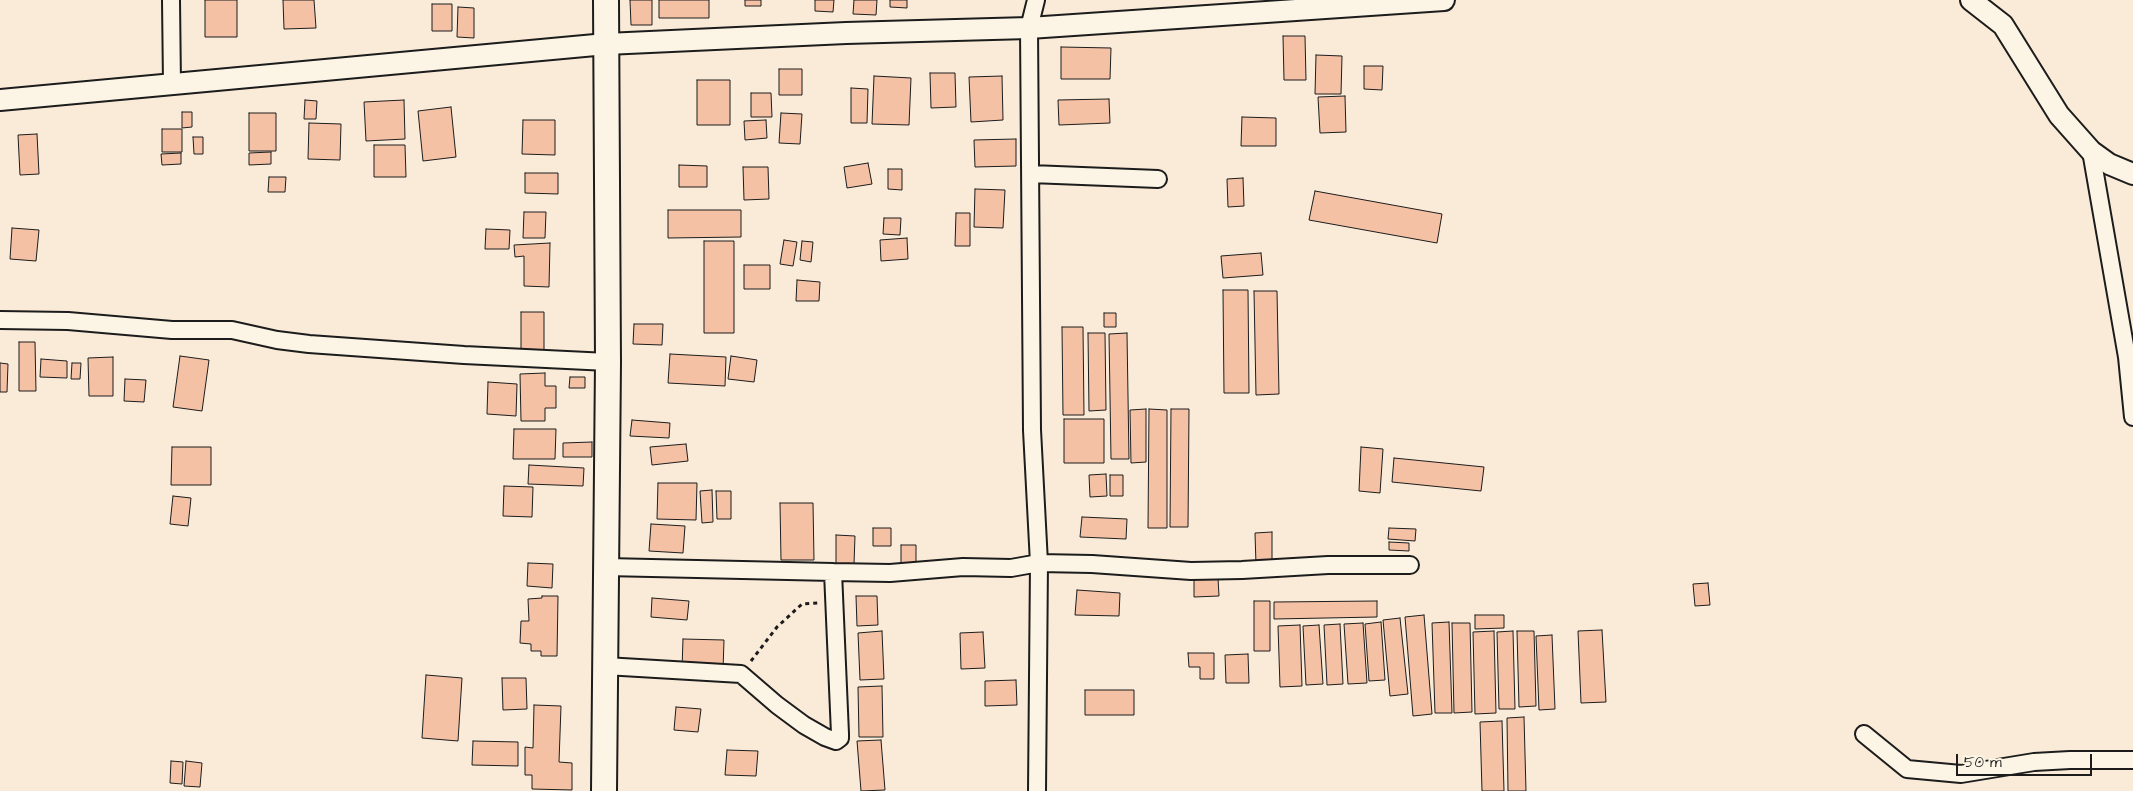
<!DOCTYPE html>
<html>
<head>
<meta charset="utf-8">
<style>
  body { margin:0 }
  #map { position:relative; width:2133px; height:791px; overflow:hidden; background:#faebd8; font-family:"Architects Daughter",sans-serif }
  canvas { display:block }
  .scale { position:absolute; left:1956px; top:754px; width:136px; height:22px; box-sizing:border-box; border:2px solid #1c1c1c; border-top:0; padding-left:6px; font-size:15px; line-height:18px; white-space:nowrap; color:#1c1c1c; -webkit-text-stroke:4px #fcf5e5; paint-order:stroke }
</style>
</head>
<body>
<div id="map">
<canvas width="2133" height="791"></canvas>
<div class="scale">50 m</div>
</div>
<script>
const context = document.querySelector('canvas').getContext('2d');
context.lineJoin = 'round';
function paint(path, color) {
  context.fillStyle = color;
  context.fill(path, 'evenodd');
}
function toPath(rows) {
  const path = new Path2D();
  for (const r of rows) {
    path.moveTo(r[0], r[1]);
    for (let i = 2; i < r.length; i += 2) path.lineTo(r[i], r[i + 1]);
  }
  return path;
}
function strokePath(path, color, width, dash) {
  context.strokeStyle = color;
  context.lineWidth = width;
  context.lineCap = dash ? 'butt' : 'round';
  context.setLineDash(dash || []);
  context.stroke(path);
}
const building = toPath([
  [205,0,237,0,237,37,205,37,205,0],
  [283,0,314,0,316,28,284,29,283,0],
  [630,0,652,0,652,25,631,25,630,0],
  [659,0,709,0,709,18,659,18,659,0],
  [745,0,761,0,761,6,745,6,745,0],
  [815,0,834,0,833,12,815,11,815,0],
  [854,0,877,0,876,15,853,14,854,0],
  [890,0,907,0,907,8,890,7,890,0],
  [432,4,452,4,452,31,432,31,432,4],
  [458,7,474,8,474,38,457,37,458,7],
  [1283,36,1305,36,1306,80,1284,80,1283,36],
  [1061,47,1111,48,1110,79,1061,79,1061,47],
  [1316,55,1342,56,1341,94,1315,94,1316,55],
  [1364,66,1383,66,1382,90,1364,89,1364,66],
  [779,69,802,69,802,95,779,95,779,69],
  [930,73,955,73,956,107,931,108,930,73],
  [874,76,911,78,909,125,872,124,874,76],
  [1002,76,1003,120,971,122,969,77,1002,76],
  [697,80,730,80,730,125,697,125,697,80],
  [851,88,868,89,867,123,851,123,851,88],
  [751,93,771,93,772,117,751,117,751,93],
  [1345,96,1346,132,1320,133,1318,97,1345,96],
  [1109,99,1110,123,1059,125,1058,100,1109,99],
  [305,100,317,101,316,119,304,119,305,100],
  [404,100,405,139,366,141,364,102,404,100],
  [451,107,456,157,423,161,418,111,451,107],
  [182,112,192,112,192,127,182,128,182,112],
  [249,113,276,113,276,151,249,151,249,113],
  [781,113,802,114,800,144,779,143,781,113],
  [1242,117,1276,118,1276,146,1241,146,1242,117],
  [523,120,555,120,555,155,522,154,523,120],
  [766,120,767,138,745,140,744,121,766,120],
  [309,123,341,124,340,160,308,159,309,123],
  [162,129,182,129,182,152,162,152,162,129],
  [37,134,39,174,20,175,18,135,37,134],
  [193,137,203,137,203,154,194,154,193,137],
  [1016,139,1016,166,975,167,974,140,1016,139],
  [374,145,405,145,406,177,374,177,374,145],
  [271,152,271,164,249,165,249,153,271,152],
  [181,153,181,164,162,165,161,154,181,153],
  [868,163,872,184,847,188,844,167,868,163],
  [679,165,707,166,707,187,679,187,679,165],
  [743,167,768,167,769,199,744,200,743,167],
  [888,169,902,169,902,190,888,189,888,169],
  [525,173,558,173,558,194,525,193,525,173],
  [269,177,286,177,285,192,268,192,269,177],
  [1243,178,1244,206,1228,207,1227,179,1243,178],
  [975,189,1005,190,1003,228,974,227,975,189],
  [1315,191,1442,214,1437,243,1309,220,1315,191],
  [668,210,741,210,741,237,668,238,668,210],
  [524,212,546,212,545,238,523,238,524,212],
  [956,213,970,213,970,246,955,246,956,213],
  [884,218,901,218,900,235,883,234,884,218],
  [12,228,39,230,36,261,10,259,12,228],
  [486,229,510,230,509,249,485,249,486,229],
  [907,238,908,259,881,261,880,240,907,238],
  [784,240,797,242,793,266,780,264,784,240],
  [704,241,734,241,734,333,704,333,704,241],
  [802,241,813,242,811,262,800,260,802,241],
  [550,243,549,287,524,286,524,256,515,257,514,245,550,243],
  [1261,253,1263,275,1223,278,1221,256,1261,253],
  [744,265,770,265,770,289,744,289,744,265],
  [797,280,820,282,819,301,796,301,797,280],
  [1223,290,1248,290,1249,393,1224,393,1223,290],
  [1254,291,1277,291,1279,394,1256,395,1254,291],
  [521,312,544,312,544,353,521,354,521,312],
  [1104,313,1116,313,1116,327,1104,327,1104,313],
  [634,324,663,324,662,345,633,344,634,324],
  [1062,327,1083,327,1084,415,1063,415,1062,327],
  [1088,333,1105,333,1106,410,1089,411,1088,333],
  [1127,333,1129,459,1111,459,1109,334,1127,333],
  [19,342,35,342,36,391,19,391,19,342],
  [670,354,726,357,725,386,668,383,670,354],
  [180,356,209,360,202,411,173,407,180,356],
  [731,356,757,360,754,382,728,379,731,356],
  [113,357,113,396,89,396,88,358,113,357],
  [41,359,67,361,67,378,40,377,41,359],
  [0,363,8,364,7,392,0,392,0,363],
  [72,363,81,363,80,379,71,379,72,363],
  [545,373,545,386,556,386,556,408,545,408,545,421,521,421,520,374,545,373],
  [570,377,585,377,585,388,569,388,570,377],
  [125,379,146,380,144,402,124,401,125,379],
  [488,382,517,384,516,416,487,414,488,382],
  [1146,409,1146,462,1131,463,1130,410,1146,409],
  [1149,409,1167,410,1167,528,1148,528,1149,409],
  [1171,409,1189,409,1188,527,1170,527,1171,409],
  [1064,419,1104,419,1104,463,1064,463,1064,419],
  [632,420,670,423,669,438,630,436,632,420],
  [514,429,556,429,555,459,513,459,514,429],
  [592,442,592,457,563,457,563,443,592,442],
  [686,444,688,461,652,465,650,447,686,444],
  [172,447,211,447,211,485,171,485,172,447],
  [1361,447,1383,449,1380,493,1359,491,1361,447],
  [1394,458,1484,467,1481,491,1392,482,1394,458],
  [529,465,584,468,583,486,528,484,529,465],
  [1106,474,1107,496,1090,497,1089,475,1106,474],
  [1110,475,1123,475,1123,496,1110,496,1110,475],
  [658,483,697,483,696,520,657,519,658,483],
  [504,486,533,487,532,517,503,516,504,486],
  [712,490,713,522,702,523,700,491,712,490],
  [716,491,731,491,731,519,717,519,716,491],
  [173,496,191,498,188,526,170,524,173,496],
  [780,503,813,503,814,560,781,560,780,503],
  [1082,517,1127,519,1126,539,1080,537,1082,517],
  [651,524,685,526,683,553,649,551,651,524],
  [873,528,891,528,891,546,873,546,873,528],
  [1389,528,1416,529,1415,541,1388,539,1389,528],
  [1272,532,1272,565,1256,565,1255,533,1272,532],
  [836,535,855,536,854,564,836,564,836,535],
  [1389,542,1409,543,1409,551,1389,550,1389,542],
  [901,545,916,545,916,563,901,563,901,545],
  [528,563,553,564,552,588,527,586,528,563],
  [1218,578,1219,596,1194,597,1194,579,1218,578],
  [1708,583,1710,605,1695,606,1693,584,1708,583],
  [1077,590,1120,593,1119,616,1075,615,1077,590],
  [542,596,558,596,557,656,541,656,541,651,531,651,531,644,520,643,521,621,529,621,528,599,542,598,542,596],
  [856,596,877,596,878,625,857,626,856,596],
  [652,598,689,601,687,620,651,617,652,598],
  [1254,601,1270,601,1270,651,1254,651,1254,601],
  [1377,601,1377,617,1274,619,1274,602,1377,601],
  [1424,615,1432,714,1413,716,1405,617,1424,615],
  [1475,615,1504,615,1504,628,1475,629,1475,615],
  [1400,618,1408,694,1390,696,1383,620,1400,618],
  [1381,622,1385,680,1369,681,1365,624,1381,622],
  [1449,622,1452,713,1435,713,1432,623,1449,622],
  [1363,623,1367,683,1348,684,1344,624,1363,623],
  [1452,623,1470,623,1472,712,1454,713,1452,623],
  [1340,624,1343,684,1327,685,1324,625,1340,624],
  [1300,625,1302,686,1280,687,1278,626,1300,625],
  [1319,625,1323,684,1306,685,1303,626,1319,625],
  [1602,630,1606,702,1581,703,1578,631,1602,630],
  [882,631,884,679,860,680,858,633,882,631],
  [1494,631,1496,713,1475,714,1473,632,1494,631],
  [1513,631,1515,709,1499,709,1497,632,1513,631],
  [1517,631,1534,631,1536,706,1519,707,1517,631],
  [983,632,985,668,961,669,960,633,983,632],
  [1552,635,1555,709,1539,710,1536,636,1552,635],
  [683,639,724,640,723,670,682,669,683,639],
  [1188,653,1214,653,1214,679,1200,679,1200,667,1189,667,1188,653],
  [1248,654,1249,683,1226,683,1225,655,1248,654],
  [426,675,462,678,458,741,422,738,426,675],
  [502,678,526,678,527,709,503,710,502,678],
  [1016,680,1017,705,985,706,985,681,1016,680],
  [882,686,883,737,859,737,858,687,882,686],
  [1085,690,1134,690,1134,715,1085,715,1085,690],
  [534,705,561,706,559,762,572,763,572,790,532,789,532,775,525,775,525,747,533,748,534,705],
  [676,707,701,709,698,732,674,730,676,707],
  [1524,717,1526,791,1508,791,1507,718,1524,717],
  [1502,721,1504,791,1482,791,1480,722,1502,721],
  [881,740,885,790,861,791,857,741,881,740],
  [473,741,518,742,518,766,472,765,473,741],
  [727,750,758,751,756,776,725,775,727,750],
  [171,761,183,762,182,784,170,783,171,761],
  [186,761,202,763,200,787,184,786,186,761]
]);
paint(building, '#f4c1a5');
strokePath(building, '#1c1c1c', 1);
const minor = toPath([
  [171,0,172,84],
  [1036,0,1029,28,1032,430,1039,563,1037,791],
  [2091,151,2127,357,2133,417],
  [1031,174,1158,179],
  [0,320,68,321,172,330,232,330,277,340,309,344,464,355,608,362],
  [606,567,833,572],
  [605,666,741,674,777,705,804,725,825,737,836,741,840,738,840,734,833,572,890,573,963,567,1011,568,1039,563,1092,564,1191,571,1242,570,1328,565,1410,565],
  [1864,734,1907,769,1961,774,2034,762,2070,760,2133,760]
]);
const tertiary = toPath([
  [1971,0,2003,25,2059,115,2091,151,2109,164,2133,174],
  [0,100,606,44,846,33,1029,28,1444,0]
]);
const secondary = toPath([
  [604,791,608,362,606,0]
]);
strokePath(minor, '#1c1c1c', 20);
strokePath(tertiary, '#1c1c1c', 24);
strokePath(secondary, '#1c1c1c', 28);
strokePath(toPath([
  [751,661,777,627,802,604,819,603]
]), '#1c1c1c', 3, [4, 4]);
strokePath(minor, '#fcf5e5', 16);
strokePath(tertiary, '#fcf5e5', 20);
strokePath(secondary, '#fcf5e5', 24);
</script>
</body>
</html>
